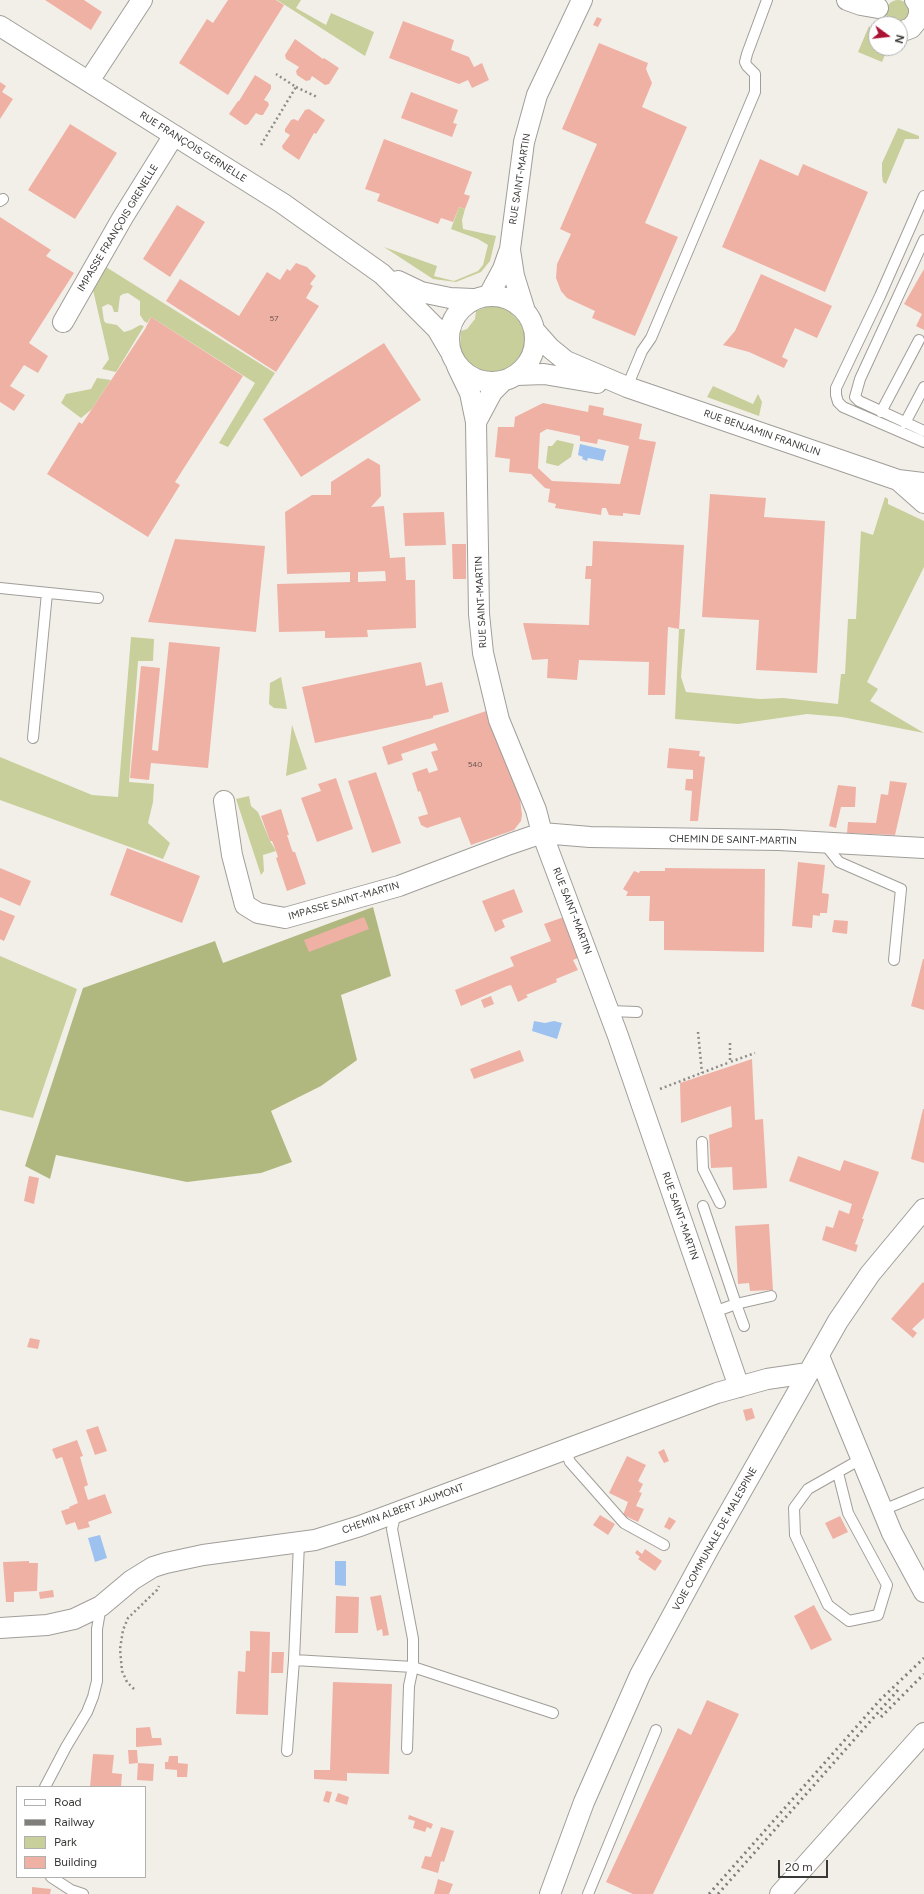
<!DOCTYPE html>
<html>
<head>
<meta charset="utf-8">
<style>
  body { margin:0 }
  #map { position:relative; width:924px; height:1894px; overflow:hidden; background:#f2efe9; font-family:Figtree,sans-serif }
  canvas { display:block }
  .legend { position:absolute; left:16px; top:1786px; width:130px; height:92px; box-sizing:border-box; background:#fff; border:1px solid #b0b0af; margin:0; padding:5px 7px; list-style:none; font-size:12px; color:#3a3937 }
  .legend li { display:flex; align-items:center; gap:8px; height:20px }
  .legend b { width:20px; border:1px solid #b0b0af }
  .north { position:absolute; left:868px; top:16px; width:40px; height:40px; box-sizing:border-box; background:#fff; border:1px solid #b0b0af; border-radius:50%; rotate:105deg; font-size:11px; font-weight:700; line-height:16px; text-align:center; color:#3a3937 }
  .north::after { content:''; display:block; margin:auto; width:14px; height:18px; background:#a91233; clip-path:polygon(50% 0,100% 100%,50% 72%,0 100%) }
  .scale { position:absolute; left:778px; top:1860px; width:50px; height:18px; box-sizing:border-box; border:2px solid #3a3937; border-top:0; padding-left:5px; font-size:12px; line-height:14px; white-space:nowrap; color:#3a3937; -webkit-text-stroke:3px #fff; paint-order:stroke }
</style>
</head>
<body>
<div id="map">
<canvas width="924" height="1894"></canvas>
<ul class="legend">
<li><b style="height:5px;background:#fff"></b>Road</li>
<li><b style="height:5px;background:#807e7b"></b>Railway</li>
<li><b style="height:11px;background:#c8cf9a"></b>Park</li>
<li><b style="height:11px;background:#f0b1a5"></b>Building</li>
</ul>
<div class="north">N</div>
<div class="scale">20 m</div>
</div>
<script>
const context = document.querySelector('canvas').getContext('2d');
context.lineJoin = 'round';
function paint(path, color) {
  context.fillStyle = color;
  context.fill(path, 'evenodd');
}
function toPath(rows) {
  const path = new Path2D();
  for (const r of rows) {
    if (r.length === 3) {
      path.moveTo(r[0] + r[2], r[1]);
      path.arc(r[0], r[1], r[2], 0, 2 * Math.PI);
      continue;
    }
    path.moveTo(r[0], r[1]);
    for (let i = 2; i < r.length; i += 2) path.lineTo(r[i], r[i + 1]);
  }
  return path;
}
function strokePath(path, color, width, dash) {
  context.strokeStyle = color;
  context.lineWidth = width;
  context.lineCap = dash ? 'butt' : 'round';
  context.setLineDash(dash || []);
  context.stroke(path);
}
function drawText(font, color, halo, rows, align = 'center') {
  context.font = font + ' Figtree,sans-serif';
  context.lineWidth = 3;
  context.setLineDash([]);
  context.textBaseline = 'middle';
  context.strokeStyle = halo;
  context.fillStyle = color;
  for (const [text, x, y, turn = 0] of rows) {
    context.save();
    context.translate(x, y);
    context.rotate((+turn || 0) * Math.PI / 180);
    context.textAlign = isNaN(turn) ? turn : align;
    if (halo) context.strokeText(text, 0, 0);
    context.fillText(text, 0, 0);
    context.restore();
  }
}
paint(toPath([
  [277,0,301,0,296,8,326,25,331,13,374,32,365,56],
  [898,12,12],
  [869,26,876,36,876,48,888,48,882,62,858,52],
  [898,128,919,136,919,139,905,139,886,184,883,182,882,176,882,163],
  [459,207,465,209,462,220,463,229,496,236,490,261,481,272,456,282,433,279,384,247,437,266,434,276,454,281,478,271,483,265,488,245,478,239,451,229],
  [106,267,275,373,228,447,219,443,255,383,151,317,147,323,144,321,140,315,140,301,128,293,123,294,120,296,118,312,114,312,112,306,108,304,102,307,104,321,106,323,117,325,124,332,131,330,140,325,144,326,116,372,102,369,109,359,93,290,97,281],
  [489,306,500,307,510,312,518,320,524,330,525,342,522,353,515,362,506,369,495,372,484,371,473,366,465,358,460,348,461,331,467,329,475,319,476,311],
  [97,378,111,380,92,409,81,418,61,403,66,394,91,389],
  [713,386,753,404,758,394,762,402,759,416,707,397],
  [557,440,574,444,571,457,558,466,546,463,548,446,552,446],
  [885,497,888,499,888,504,924,521,924,567,867,682,878,689,870,701,924,733,842,717,807,714,738,724,675,719,679,629,685,629,681,677,686,692,760,699,783,698,838,704,841,674,845,674,848,619,856,619,861,531,873,535],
  [131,637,154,639,153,661,138,661,129,782,154,784,153,802,148,823,170,843,163,859,0,800,0,757,92,795,118,797],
  [281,677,287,709,274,708,269,704,270,683],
  [292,725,307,769,286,776],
  [249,796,251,806,258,812,270,841,276,851,263,855,264,871,261,875,236,799],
  [0,956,77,989,33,1118,0,1110]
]), '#c8cf9a');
paint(toPath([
  [373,907,391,976,341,995,357,1060,321,1086,271,1111,292,1162,261,1173,187,1182,56,1155,50,1179,25,1166,83,988,215,941,223,963]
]), '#b1b87f');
paint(toPath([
  [580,444,606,450,603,461,588,458,587,461,582,459,583,457,578,455],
  [534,1021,545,1023,554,1021,562,1023,557,1039,532,1031],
  [100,1535,107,1558,95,1562,88,1538],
  [335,1561,346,1561,346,1586,335,1585]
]), '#9dc2ef');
paint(toPath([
  [45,0,84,0,102,12,91,30],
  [228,0,276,0,284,5,228,95,179,63,207,19,213,23],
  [597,17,602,19,598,27,593,25],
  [403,21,454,40,451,50,469,57,474,67,482,63,489,80,472,88,468,80,459,84,389,58],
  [295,39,323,59,324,58,339,68,329,84,325,85,312,76,310,80,306,81,297,75,296,71,299,67,286,59,285,55],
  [599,43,648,63,646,69,652,83,642,107,687,127,645,223,678,237,635,336,592,318,595,311,567,298,561,291,556,278,557,264,571,234,560,229,597,144,562,129],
  [255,75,271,85,271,89,264,100,268,102,269,105,263,115,260,115,256,113,248,124,245,125,229,114,238,101,239,101],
  [0,82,6,86,2,92,13,99,0,119],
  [411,92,458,110,453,123,457,124,452,137,401,118],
  [309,109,325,120,316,134,314,133,299,160,283,149,282,146,290,135,285,132,285,129,291,120,294,119,298,121,305,110],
  [70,124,117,153,75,219,28,190],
  [384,139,472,172,464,194,470,196,465,209,459,207,453,222,441,218,438,224,377,201,380,194,365,189],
  [760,159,798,176,803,164,868,192,825,292,722,247],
  [177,205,205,222,170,277,143,259],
  [0,217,51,250,46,256,74,273,29,343,48,356,38,373,24,365,10,386,25,395,14,411,0,402],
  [296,263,307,267,316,276,310,284,313,286,306,298,319,306,276,372,166,301,180,279,239,316,267,272,280,280,287,269,290,271],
  [924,269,924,330,916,326,922,314,904,304],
  [761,274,832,306,817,338,795,328,782,357,788,360,784,368,749,352,723,345,735,331],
  [151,317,243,376,175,482,180,485,148,537,47,474,79,422,82,424,145,329],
  [384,343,421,400,301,477,263,419],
  [543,403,588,412,589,405,604,408,603,415,642,424,639,439,656,442,640,515,623,513,623,516,609,515,606,508,602,508,601,515,555,508,556,504,548,502,550,489,545,488,531,474,509,472,510,459,495,457,498,427,514,427,515,417],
  [547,429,580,436,580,441,597,444,598,439,629,446,620,484,552,481,538,468,540,433],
  [368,458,380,465,381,496,371,507,384,506,390,558,405,557,406,580,415,580,416,628,367,630,368,637,325,638,325,631,279,632,277,584,350,582,350,572,287,574,285,512,312,495,331,495,331,482],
  [385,571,386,581,358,582,358,572],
  [710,494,766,498,764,517,825,521,817,673,756,670,759,620,702,617],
  [444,512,446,545,405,546,403,513],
  [175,539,265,546,256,632,148,622],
  [593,541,684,545,679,629,668,627,665,695,648,695,649,662,579,660,577,680,547,678,548,659,532,660,523,623,589,625,591,579,585,579,586,566,592,566],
  [452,544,466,544,466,579,453,579],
  [169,642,220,647,208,768,151,763,149,780,130,778,141,666,160,668,152,750,158,751],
  [421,662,426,686,442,682,449,712,433,716,433,718,315,743,302,687],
  [486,711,520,799,522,815,521,821,514,830,471,845,460,817,427,828,421,825,418,817,428,814,420,791,418,792,412,773,427,768,429,773,438,770,431,752,438,750,435,743,401,754,403,760,388,765,382,747],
  [669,748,700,751,699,756,705,757,698,821,690,821,692,791,685,790,686,779,693,779,693,770,667,768],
  [376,772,401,843,372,853,348,781],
  [336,778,353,829,317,842,301,798,321,791,318,784],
  [890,781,907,783,895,835,847,833,848,822,876,823,881,794,888,795],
  [838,785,856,787,855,807,841,807,836,828,829,826],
  [281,809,289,835,287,835,292,850,293,852,295,852,306,884,287,891,276,858,278,857,276,851,272,841,270,841,261,816],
  [127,848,200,876,182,923,110,895],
  [798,862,825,865,822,893,829,894,827,913,820,913,820,916,813,915,812,928,792,926],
  [0,868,31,881,20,906,0,897],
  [665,868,765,869,764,952,664,950,664,921,649,921,650,896,626,896,628,892,623,889,634,871,639,873,640,871,665,871],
  [514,889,523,912,502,920,505,927,495,932,482,901],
  [0,910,15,916,4,941,0,939],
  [364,917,369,929,309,952,304,940],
  [564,917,578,958,573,960,578,970,556,979,557,982,526,995,528,997,518,1002,511,985,507,986,461,1006,455,990,514,966,510,957,551,941,544,924],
  [834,920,848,921,847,934,832,932],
  [923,959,924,959,924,1010,911,1006],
  [491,996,494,1004,484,1008,481,1000],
  [520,1050,524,1061,474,1079,470,1069],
  [752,1059,755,1120,763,1119,767,1188,733,1190,732,1167,711,1168,709,1135,732,1127,731,1106,681,1123,680,1083],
  [923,1109,924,1109,924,1163,911,1159],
  [798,1156,840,1171,844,1160,879,1172,862,1219,864,1219,855,1244,858,1245,856,1252,822,1240,826,1226,833,1228,839,1210,849,1214,852,1204,789,1181],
  [29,1176,39,1178,34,1204,24,1201],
  [769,1224,773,1290,750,1291,749,1283,738,1284,735,1226],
  [923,1282,924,1283,924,1318,912,1329,917,1333,913,1338,891,1319],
  [30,1338,40,1340,38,1349,27,1347],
  [752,1408,755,1418,746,1421,743,1410],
  [98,1426,107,1451,95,1455,86,1430],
  [77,1440,83,1456,80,1457,88,1485,84,1487,88,1500,105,1494,112,1513,88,1522,90,1527,78,1530,75,1522,66,1525,61,1511,70,1508,69,1507,78,1503,62,1457,56,1459,52,1449],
  [664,1449,669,1461,664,1463,658,1452],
  [627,1456,646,1465,638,1481,643,1484,639,1492,642,1493,636,1506,644,1509,638,1522,623,1515,628,1502,609,1493],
  [600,1515,615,1524,608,1535,593,1525],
  [840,1516,848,1532,833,1539,825,1523],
  [669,1517,676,1521,670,1530,664,1527],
  [645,1549,662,1561,655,1571,638,1559,640,1557,635,1553,637,1550,642,1554],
  [29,1561,29,1563,38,1563,37,1591,14,1592,14,1602,6,1602,3,1562],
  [53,1590,54,1597,40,1599,39,1592],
  [381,1595,389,1635,383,1636,382,1629,377,1631,370,1597],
  [336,1596,359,1597,358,1633,335,1633],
  [814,1605,832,1640,811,1650,794,1616],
  [250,1631,270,1632,268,1715,236,1714,238,1671,245,1672,246,1651,250,1651],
  [272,1652,284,1652,283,1673,271,1673],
  [333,1682,392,1684,389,1774,347,1773,347,1781,314,1779,314,1770,330,1770],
  [707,1700,739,1714,653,1894,633,1894,606,1882,678,1728,691,1735],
  [150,1727,152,1738,161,1738,162,1745,136,1747,136,1728],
  [128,1750,137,1750,138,1763,154,1764,153,1781,137,1780,138,1763,129,1764],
  [93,1754,114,1755,112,1773,122,1774,121,1787,90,1787],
  [169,1756,178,1756,178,1763,188,1764,187,1777,177,1777,177,1770,165,1769,165,1762,168,1762],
  [326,1791,332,1792,329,1803,323,1801],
  [338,1793,349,1797,347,1805,335,1801],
  [409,1815,433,1824,431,1829,427,1827,425,1832,413,1828,415,1821,408,1819],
  [441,1827,454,1831,444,1862,441,1861,438,1873,421,1868,425,1856,431,1857],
  [438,1879,453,1884,449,1894,434,1894],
  [32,1887,51,1889,50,1894,32,1894]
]), '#f0b1a5');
const service = toPath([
  [924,196,880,296,836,388,836,395,838,402,843,407,924,442],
  [0,201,3,199],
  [924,240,860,379,855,397,859,401,924,431],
  [627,387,642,351,651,338,755,92,755,74,747,66,745,62,747,54,767,0],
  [881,412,919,340],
  [905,423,924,387],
  [0,588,98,598],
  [33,738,47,593],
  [823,842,839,862,901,889,894,960],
  [609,1011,637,1012],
  [702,1142,703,1169,720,1203],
  [703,1206,736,1304,771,1296],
  [714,1312,736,1304,744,1326],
  [565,1450,570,1462,624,1523,664,1545],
  [838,1473,848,1513,887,1585,878,1615,849,1621,828,1605,795,1535,794,1508,808,1489,861,1459],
  [883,1510,924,1493],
  [396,1512,392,1529,413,1639,413,1667,409,1686,407,1749],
  [294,1660,299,1543],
  [287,1751,294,1660,413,1667,553,1713],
  [45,1787,66,1747,87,1712,93,1697,97,1681,97,1629,101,1606],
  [51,1877,71,1890,83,1894],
  [588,1894,656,1730]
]);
const minor = toPath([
  [847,0,861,5,878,8],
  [0,26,282,203,382,274,437,329,450,351],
  [900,32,911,28,916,22,919,15,919,6,915,0],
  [89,81,142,0],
  [510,250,514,276,524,308],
  [398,281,421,292,450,298,473,299],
  [489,295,503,269,510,249,524,142,537,95,582,0],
  [492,339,43],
  [63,322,123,217,174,135],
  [535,331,550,348,566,361,627,387,898,480,924,483],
  [457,366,470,393,476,422,479,614,483,653,499,720,536,810,542,833,618,1036,739,1387],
  [517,375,544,374,597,383],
  [476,422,492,392,503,381],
  [898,480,924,503],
  [224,801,232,855,245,905,258,913,285,918,399,886,510,844,542,833,590,837,779,840,924,848],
  [819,1356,892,1533,924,1592],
  [0,1628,47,1625,74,1619,101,1606,132,1580,153,1567,166,1563,203,1555,315,1540,360,1526,717,1393,767,1379,808,1373],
  [550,1894,584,1802,640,1675,709,1548,838,1321,870,1274,924,1209],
  [780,1894,924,1733]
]);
strokePath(service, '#a19e99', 12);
strokePath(minor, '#a19e99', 22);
strokePath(toPath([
  [296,87,317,97],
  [261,145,296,87,276,74],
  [698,1032,702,1073],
  [730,1043,730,1062,755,1053],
  [660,1089,730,1062],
  [134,1689,127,1682,122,1671,120,1649,123,1630,128,1618,157,1590,159,1586]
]), '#8e8c88', 2.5, [2, 3]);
strokePath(service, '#fff', 10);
strokePath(minor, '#fff', 20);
strokePath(toPath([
  [881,1717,924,1674],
  [709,1894,880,1700,924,1658],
  [718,1894,898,1690]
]), '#807e7b', 3, [2, 4]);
drawText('8px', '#685752', null, [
  ["57",274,319],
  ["540",475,765]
]);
drawText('10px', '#3a3937', '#fff', [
  ["RUE FRANÇOIS GERNELLE",193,147,32],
  ["RUE SAINT-MARTIN",520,179,-81],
  ["IMPASSE FRANÇOIS GRENELLE",118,228,-59],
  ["RUE BENJAMIN FRANKLIN",762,433,19],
  ["RUE SAINT-MARTIN",481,602,-93],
  ["CHEMIN DE SAINT-MARTIN",733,840,1],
  ["IMPASSE SAINT-MARTIN",344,901,-16],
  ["RUE SAINT-MARTIN",572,911,69],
  ["RUE SAINT-MARTIN",680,1216,71],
  ["CHEMIN ALBERT JAUMONT",403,1509,-20],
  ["VOIE COMMUNALE DE MALESPINE",715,1539,-61]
]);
</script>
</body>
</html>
